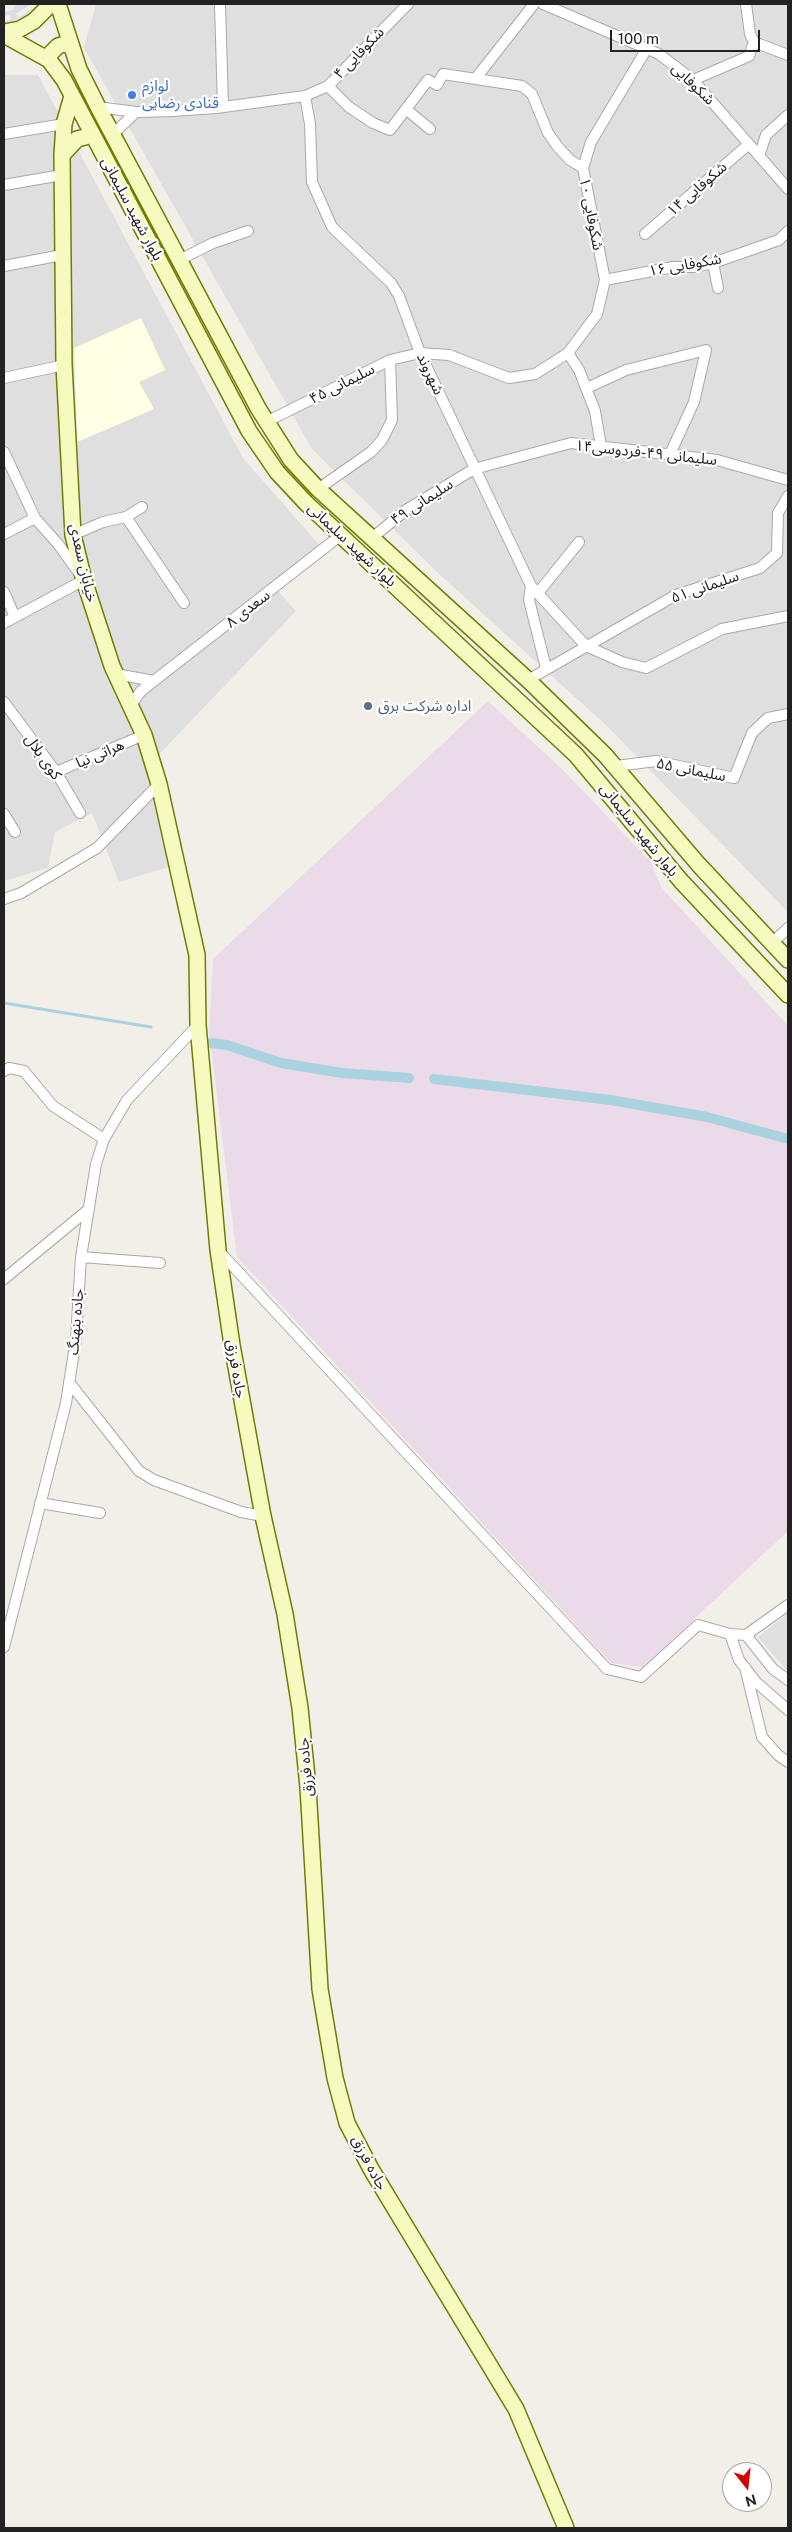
<!DOCTYPE html>
<html>
<head>
<meta charset="utf-8">
<style>
  body { margin:0 }
  #map { position:relative; width:792px; height:2532px; overflow:hidden; background:#f2efe9; font-family:"Public Sans",sans-serif }
  canvas { display:block }
  .frame { position:absolute; inset:0; border:5px solid #222; pointer-events:none }
  .north { position:absolute; left:722px; top:2462px; width:50px; height:50px; box-sizing:border-box; background:#fff; border:1px solid #a7a7a7; border-radius:50%; rotate:164deg; font-size:14px; font-weight:700; line-height:20px; text-align:center; color:#222 }
  .north::after { content:''; display:block; margin:auto; width:18px; height:22px; background:#d40000; clip-path:polygon(50% 0,100% 100%,50% 72%,0 100%) }
  .scale { position:absolute; left:610px; top:30px; width:150px; height:22px; box-sizing:border-box; border:2px solid #222; border-top:0; padding-left:6px; font-size:15px; line-height:18px; white-space:nowrap; color:#222; -webkit-text-stroke:4px #fff; paint-order:stroke }
</style>
</head>
<body>
<div id="map">
<canvas width="792" height="2532"></canvas>
<div class="frame"></div>
<div class="north">N</div>
<div class="scale">100 m</div>
</div>
<script>
const context = document.querySelector('canvas').getContext('2d');
context.lineJoin = 'round';
function paint(path, color) {
  context.fillStyle = color;
  context.fill(path, 'evenodd');
}
function toPath(rows) {
  const path = new Path2D();
  for (const r of rows) {
    path.moveTo(r[0], r[1]);
    for (let i = 2; i < r.length; i += 2) path.lineTo(r[i], r[i + 1]);
  }
  return path;
}
function strokePath(path, color, width, dash) {
  context.strokeStyle = color;
  context.lineWidth = width;
  context.lineCap = dash ? 'butt' : 'round';
  context.setLineDash(dash || []);
  context.stroke(path);
}
function drawText(font, color, halo, rows, align = 'center') {
  context.font = font + ' "Public Sans","Noto Sans Arabic",sans-serif';
  context.lineWidth = 4.5;
  context.setLineDash([]);
  context.textBaseline = 'middle';
  context.strokeStyle = halo;
  context.fillStyle = color;
  for (const [text, x, y, turn = 0] of rows) {
    context.save();
    context.translate(x, y);
    context.rotate((+turn || 0) * Math.PI / 180);
    context.textAlign = isNaN(turn) ? turn : align;
    if (halo) context.strokeText(text, 0, 0);
    context.fillText(text, 0, 0);
    context.restore();
  }
}
paint(toPath([
  [96,4,788,4,788,912,607,726,440,575,312,449,84,48],
  [4,75,38,75,243,458,321,547,272,584,296,611,146,768,168,867,119,882,92,813,55,832,48,868,4,881],
  [788,1613,788,1672,758,1637]
]), '#e0dfdf');
paint(toPath([
  [488,701,562,769,651,862,661,887,788,1026,788,1531,643,1667,611,1663,237,1257,209,1031,213,959]
]), '#ebdbe8');
paint(toPath([
  [141,318,165,370,139,382,154,409,77,442,74,348]
]), '#ffffe5');
paint(toPath([
  [15,4,31,4,16,14,18,18,40,4,25,17,4,23,4,21,11,20,10,15,4,16,4,12,13,10]
]), '#dddde8');
strokePath(toPath([
  [4,1003,151,1027]
]), '#aad3df', 3);
strokePath(toPath([
  [211,1043,227,1045,281,1063,342,1073,409,1078],
  [434,1079,611,1100,707,1117,788,1139]
]), '#aad3df', 10);
const street = toPath([
  [220,4,223,107],
  [543,4,659,54,693,80,788,189],
  [746,4,750,34,754,42,788,55],
  [476,78,534,4],
  [693,80,749,56,754,42],
  [328,86,349,107,373,123,390,130,428,80,437,85,443,74,522,86,532,94,548,133,558,147,570,160,583,168],
  [305,96,310,124,312,182,332,227,391,283,399,296,420,353,531,586,586,646,622,662,646,668,722,629,788,616],
  [98,107,136,112,172,111,216,108,305,96,328,86,408,4],
  [407,110,430,129],
  [4,134,64,124],
  [112,135,136,112],
  [759,156,766,135,788,115],
  [4,185,62,175],
  [645,234,749,144],
  [179,260,213,243,248,231],
  [713,263,718,288],
  [4,266,62,255],
  [605,280,673,267,695,267,713,263,779,240,788,231],
  [568,353,579,370,595,411,601,446],
  [4,378,64,365],
  [587,388,626,370,706,350,694,402,670,454],
  [266,422,390,360,420,353,449,355,509,378,535,374,568,353,597,314,605,280,583,168,591,142,646,50],
  [4,452,35,518,58,544,84,580,4,623],
  [318,489,371,452,382,440,392,420,390,360],
  [126,517,184,603],
  [4,534,35,518],
  [73,535,103,522,126,517,142,507],
  [372,538,406,510,474,469,571,443,717,460,788,480],
  [531,586,529,600,546,668],
  [4,592,15,617],
  [538,593,579,542],
  [116,674,154,681],
  [528,680,676,595,760,568,777,553,778,513,788,496],
  [4,702,56,772,80,813],
  [131,705,141,691,341,535],
  [616,766,656,761,734,778,752,733,768,718,788,714],
  [56,772,144,735],
  [4,814,15,832],
  [4,899,21,893,97,848,159,784],
  [772,943,788,928],
  [4,1071,9,1068,24,1071,53,1106,104,1139],
  [218,1250,607,1669,641,1677,698,1625,730,1634,746,1635],
  [81,1257,160,1263],
  [4,1279,89,1209],
  [69,1382,139,1471,154,1480,241,1512,263,1516],
  [40,1503,100,1513],
  [730,1634,739,1660,756,1682,788,1710],
  [746,1635,773,1669,788,1680],
  [746,1635,788,1605],
  [4,1647,66,1403,76,1339,81,1257,96,1164,104,1139,127,1100,198,1025],
  [745,1667,762,1737,778,1755,788,1762]
]);
const secondary = toPath([
  [58,4,79,69,98,107,258,408,291,460,318,489,528,680,605,755,699,865,788,960],
  [4,32,20,29,34,21,51,4],
  [4,35,49,60,64,80,249,431,277,472,306,503,576,755,681,881,788,995],
  [49,60,50,54,58,46,64,44,71,46],
  [72,96,64,124,62,155,64,365,73,535,84,580,112,666,144,735,159,784,197,955,198,1025,218,1250,232,1345,263,1516,285,1614,300,1708,308,1787,320,1989,335,2078,347,2123,371,2169,516,2409,566,2528],
  [62,155,77,139,93,135]
]);
strokePath(street, '#a9a9a9', 12);
strokePath(secondary, '#707d05', 18);
strokePath(street, '#fff', 10);
strokePath(secondary, '#f7fabf', 15);
for (const [x, y, r, color] of [
  [132,95,5,"#3f7fe0"],
  [368,706,5,"#5c6f8a"]
]) {
  const dot = new Path2D();
  dot.arc(x, y, r, 0, 2 * Math.PI);
  context.fillStyle = color;
  context.fill(dot);
  strokePath(dot, '#fff', 2);
}
drawText('15px', '#222', '#fff', [
  ["شکوفایی ۴",359,53,-46],
  ["شکوفایی",693,84,44],
  ["شکوفایی ۱۴",697,189,-41],
  ["بلوار شهید سلیمانی",132,209,62],
  ["شکوفایی ۱۰",591,214,79],
  ["شکوفایی ۱۶",685,265,-10],
  ["شهروند",430,374,65],
  ["سلیمانی ۴۵",342,384,-27],
  ["سلیمانی ۴۹-فردوسی۱۴",646,453,6],
  ["سلیمانی ۴۹",422,502,-33],
  ["بلوار شهید سلیمانی",352,545,43],
  ["خیابان سعدی",83,563,77],
  ["سلیمانی ۵۱",705,587,-19],
  ["سعدی ۸",248,609,-38],
  ["هراتی نیا",100,754,-23],
  ["کوی بلال",43,757,55],
  ["سلیمانی ۵۵",691,770,11],
  ["بلوار شهید سلیمانی",639,830,51],
  ["جاده بنهنگ",76,1322,-85],
  ["جاده فرزق",236,1369,80],
  ["جاده فرزق",306,1767,-95],
  ["جاده فرزق",369,2163,62]
]);
drawText('15px', '#366cbe', '#fff', [
  ["لوازم",142,86],
  ["قنادی رضایی",142,103]
], 'left');
drawText('15px', '#4e5e75', '#fff', [
  ["اداره شرکت برق",378,706]
], 'left');
</script>
</body>
</html>
